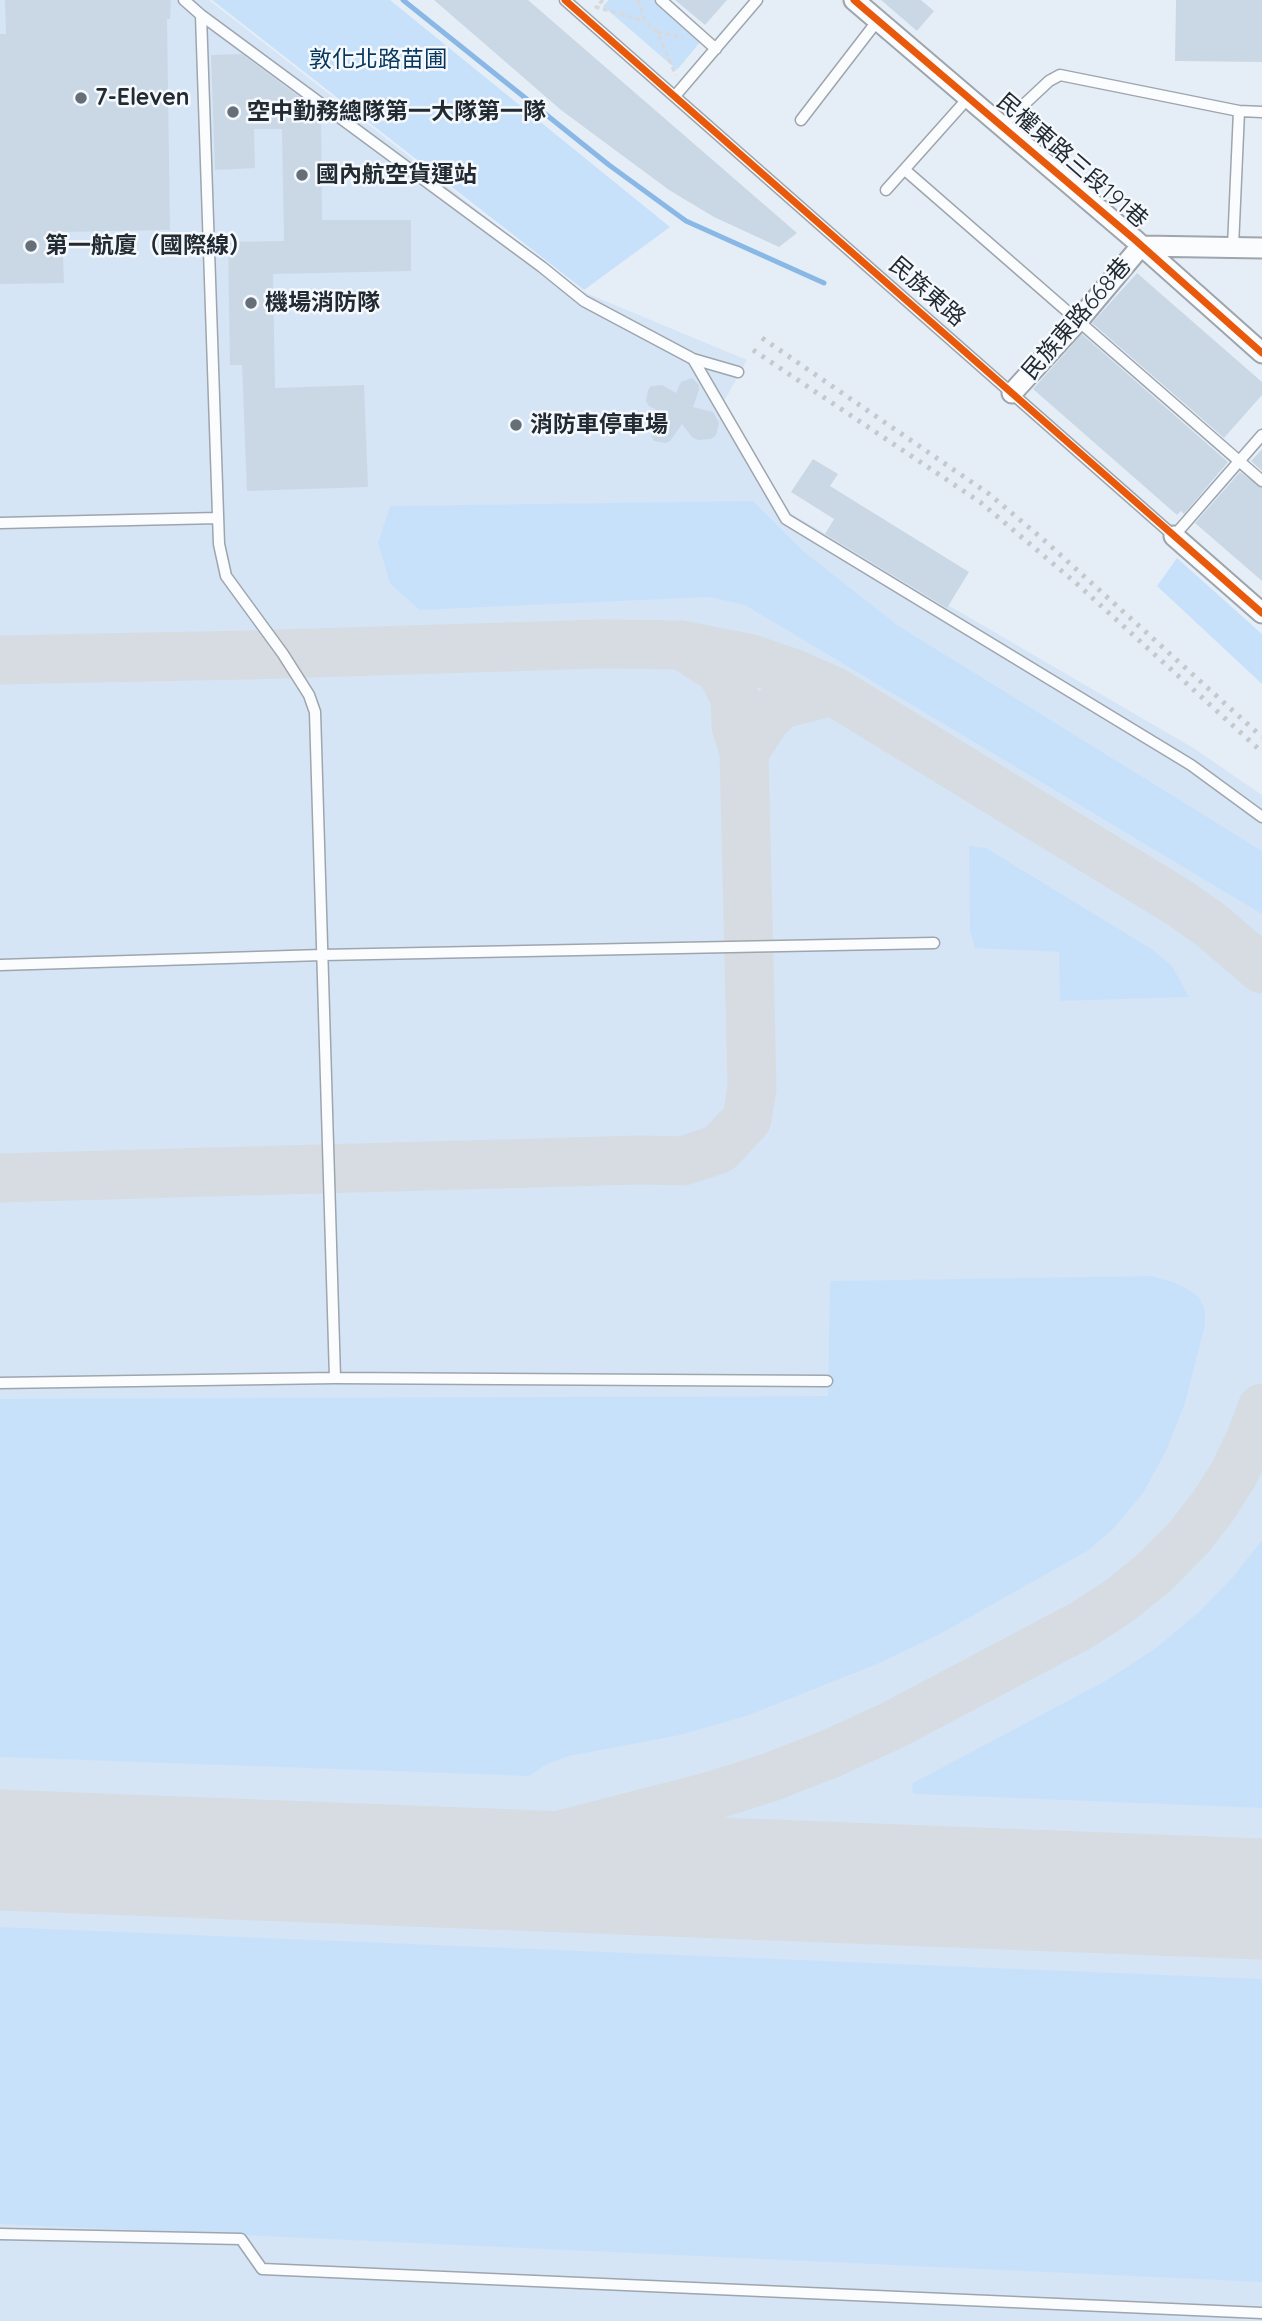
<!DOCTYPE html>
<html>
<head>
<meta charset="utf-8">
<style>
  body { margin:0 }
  canvas { display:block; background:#e5eef7 }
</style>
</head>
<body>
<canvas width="1262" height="2321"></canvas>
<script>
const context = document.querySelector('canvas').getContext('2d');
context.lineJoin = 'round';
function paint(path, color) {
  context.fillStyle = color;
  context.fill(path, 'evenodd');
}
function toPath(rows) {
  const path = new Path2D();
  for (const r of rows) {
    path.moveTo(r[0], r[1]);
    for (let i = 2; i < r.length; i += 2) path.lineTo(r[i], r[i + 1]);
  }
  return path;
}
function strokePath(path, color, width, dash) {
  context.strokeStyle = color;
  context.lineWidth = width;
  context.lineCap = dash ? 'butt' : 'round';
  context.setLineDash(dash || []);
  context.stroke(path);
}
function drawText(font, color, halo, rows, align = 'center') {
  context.font = font + ' Quicksand,"Noto Sans TC",sans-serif';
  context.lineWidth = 5;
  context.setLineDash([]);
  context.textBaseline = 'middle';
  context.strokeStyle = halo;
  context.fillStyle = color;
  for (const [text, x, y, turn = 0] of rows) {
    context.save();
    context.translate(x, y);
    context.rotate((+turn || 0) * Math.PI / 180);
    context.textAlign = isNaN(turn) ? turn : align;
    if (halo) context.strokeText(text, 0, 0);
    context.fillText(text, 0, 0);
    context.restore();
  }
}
paint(toPath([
  [0,0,209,0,581,291,747,360,723,403,790,513,1195,749,1262,795,1262,2321,0,2321]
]), '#d5e5f5');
paint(toPath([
  [212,0,390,0,670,227,584,290],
  [609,0,655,0,701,41,677,70,603,6],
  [753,501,803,551,897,625,1262,851,1262,914,745,605,709,597,420,610,390,583,378,543,390,506],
  [1177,558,1262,634,1262,684,1157,586],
  [969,846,986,848,1153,950,1172,966,1189,997,1060,1001,1059,952,975,948,970,931],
  [1151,1276,1170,1281,1186,1288,1199,1297,1205,1310,1205,1325,1185,1403,1166,1451,1143,1493,1113,1529,1087,1551,940,1634,877,1664,749,1715,680,1735,569,1756,547,1764,529,1776,0,1757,0,1399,828,1396,830,1281],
  [1262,1540,1262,1808,915,1794,912,1792,913,1783,1107,1680,1156,1648,1199,1612,1233,1577],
  [0,1927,1262,1979,1262,2282,0,2224]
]), '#c8e1fb');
strokePath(toPath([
  [403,0,609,165,686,221,824,283]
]), '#89b7e6', 5);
strokePath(toPath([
  [0,660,247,655,601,644,681,645,748,658,792,673,833,691,1181,904,1212,926,1262,969],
  [744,752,767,717,782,704,833,691],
  [0,1178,640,1160,683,1161,719,1149,747,1119,752,1088,744,752,736,726,735,698,721,670,682,645],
  [0,1843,278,1860,447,1850,497,1845,556,1836,708,1797,771,1777,832,1753,893,1725,1082,1625,1119,1601,1155,1572,1190,1536,1214,1505,1233,1475,1250,1440,1262,1408]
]), '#d6dce2', 49);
strokePath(toPath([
  [0,1850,1262,1899]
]), '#d6dce2', 121);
paint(toPath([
  [5,0,171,0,170,19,167,19,170,230,62,232,64,283,0,284,0,34,6,34],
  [434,0,528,0,797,233,779,247,714,217,669,190,561,110],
  [675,0,727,0,705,25],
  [881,0,921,0,934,11,917,31],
  [1176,0,1262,0,1262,62,1175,61],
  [242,54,321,113,322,220,411,220,411,271,273,274,275,388,364,385,368,487,247,491,242,365,230,365,228,242,284,241,282,129,254,129,255,168,215,170,211,55],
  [1137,273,1262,382,1262,395,1224,438,1092,323],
  [1082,334,1228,462,1184,514,1181,511,1177,515,1033,389],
  [692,378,699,385,699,390,693,407,713,412,719,423,716,435,711,439,698,440,692,437,682,424,670,441,665,443,654,441,651,436,651,425,662,413,649,406,646,401,648,390,651,386,662,385,676,393,681,382],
  [1262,449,1262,471,1251,461],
  [813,459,838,474,830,486,969,572,947,608,825,534,834,519,791,492],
  [1240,472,1262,488,1262,581,1195,523]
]), '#cad8e6');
const lane = toPath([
  [184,0,201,15,219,544,226,576,283,654,309,695,315,712,335,1378],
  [565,0,1174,536,1262,435],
  [661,0,716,49],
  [201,15,542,267,584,301,693,359,786,519,1191,765,1262,817],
  [675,96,757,0],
  [801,120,878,20],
  [1001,126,1049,81,1060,75,1239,111,1262,112],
  [905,170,1262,481],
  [886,190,969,97],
  [1233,247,1239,111],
  [693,359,738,372],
  [0,523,218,518],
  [0,965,322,955,934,943],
  [0,1383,335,1378,827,1381],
  [0,2234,241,2239,262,2269,1262,2313]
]);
const street = toPath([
  [854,0,1134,239,1262,353],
  [1012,393,1078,321,1141,246,1262,248],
  [1174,536,1262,613]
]);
strokePath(lane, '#9ea5ad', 13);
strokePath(street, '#9ea5ad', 23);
strokePath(toPath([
  [603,0,596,7,645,21],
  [638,0,645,21,657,32,676,75],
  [657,32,683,38]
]), '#d7d9dc', 3.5, [5, 3.5]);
strokePath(lane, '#fbfcfe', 10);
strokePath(street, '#fbfcfe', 19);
strokePath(toPath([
  [762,338,989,494,1045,541,1262,737],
  [753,350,980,502,1076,583,1262,752]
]), '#c6c9cc', 5, [3.5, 7]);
strokePath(toPath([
  [565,0,1262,613],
  [854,0,1134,239,1262,353]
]), '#e8590c', 7);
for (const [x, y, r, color] of [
  [81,98,7,"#666f77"],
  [233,112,7,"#666f77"],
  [302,175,7,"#666f77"],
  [31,246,7,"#666f77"],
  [251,303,7,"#666f77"],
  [516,425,7,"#666f77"]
]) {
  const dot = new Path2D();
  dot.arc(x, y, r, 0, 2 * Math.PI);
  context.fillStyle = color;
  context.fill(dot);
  strokePath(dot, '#f5f9fd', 2.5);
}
drawText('23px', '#07365e', '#f5f9fd', [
  ["敦化北路苗圃",378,60]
]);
drawText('bold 23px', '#222a32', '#f5f9fd', [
  ["7-Eleven",95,98],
  ["空中勤務總隊第一大隊第一隊",247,112],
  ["國內航空貨運站",316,175],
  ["第一航廈（國際線）",45,246],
  ["機場消防隊",265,303],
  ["消防車停車場",530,425]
], 'left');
drawText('23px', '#222a32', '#f5f9fd', [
  ["民權東路三段191巷",1072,161,41],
  ["民族東路",927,292,41],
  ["民族東路668巷",1077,319,-49]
]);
</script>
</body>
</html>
